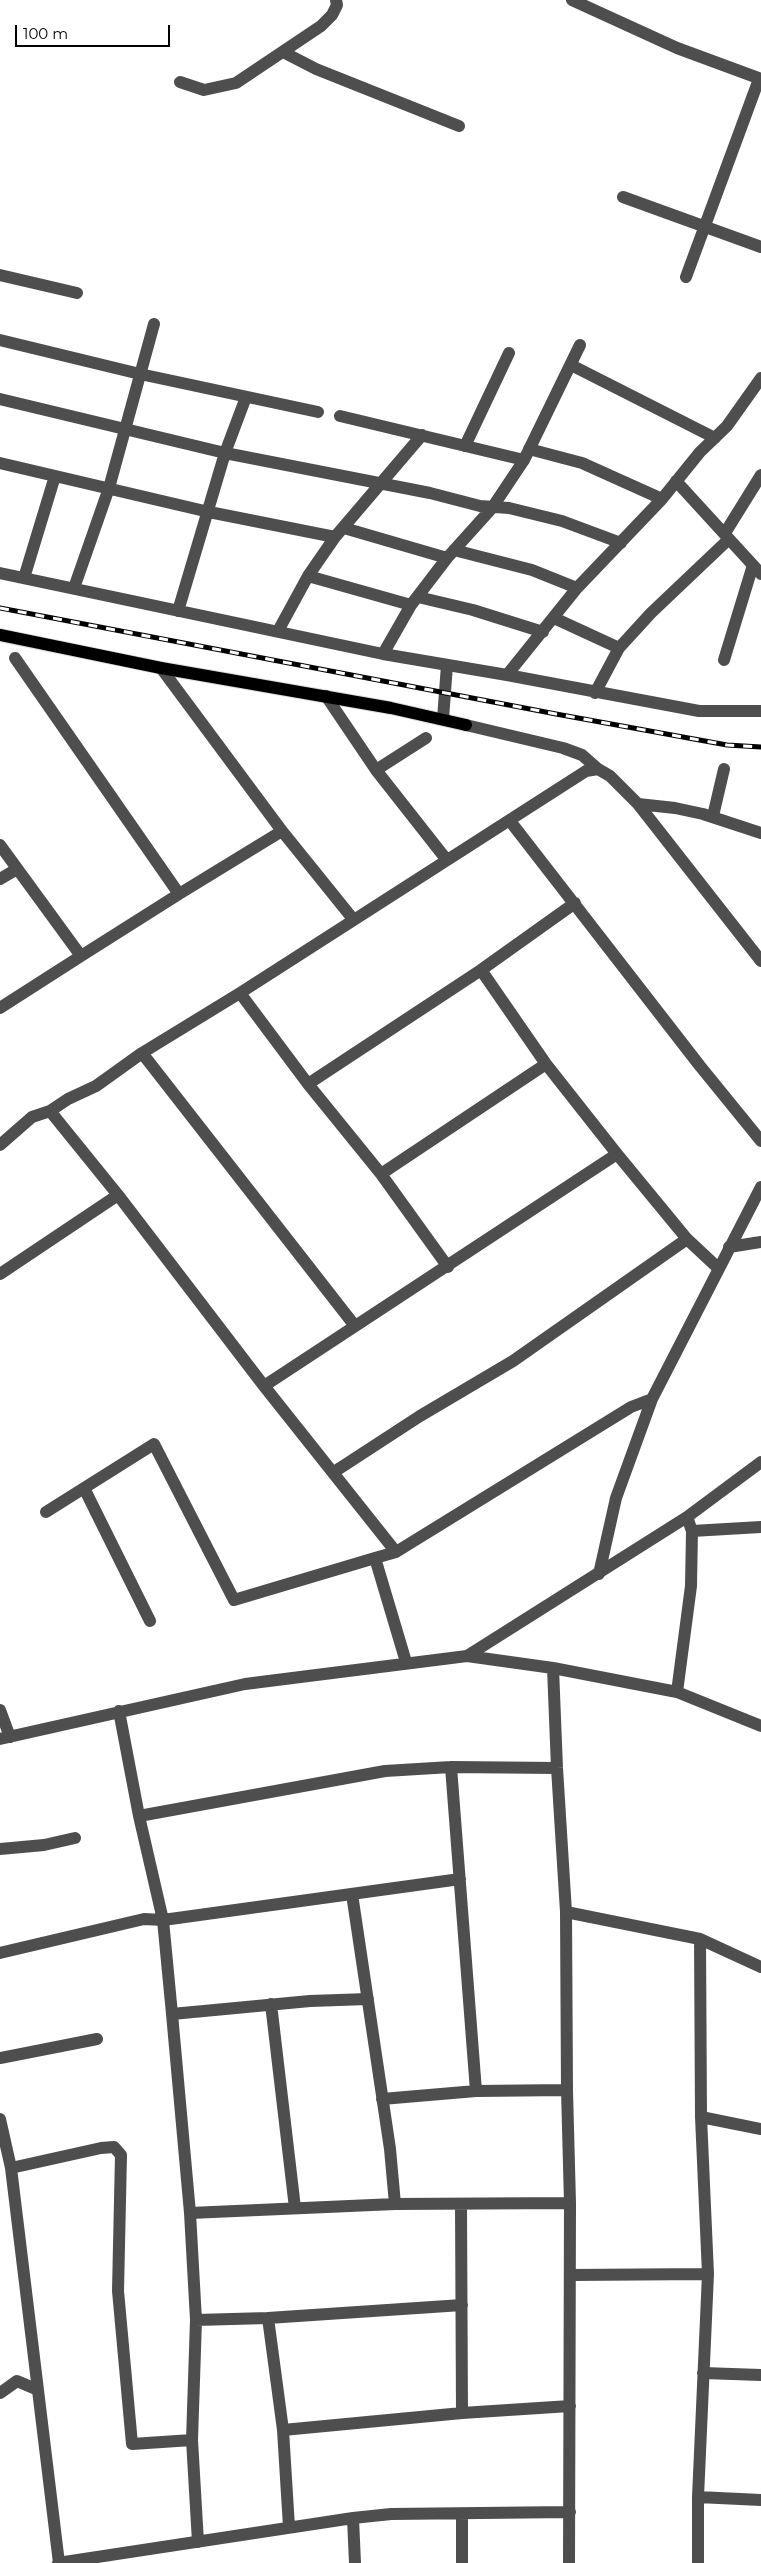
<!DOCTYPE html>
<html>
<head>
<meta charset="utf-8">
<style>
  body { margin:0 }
  #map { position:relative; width:761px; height:2563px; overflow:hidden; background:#fff; font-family:Montserrat,sans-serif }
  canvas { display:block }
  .scale { position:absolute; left:15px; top:25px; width:155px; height:22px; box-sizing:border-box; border:2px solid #000; border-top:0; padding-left:6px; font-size:15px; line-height:18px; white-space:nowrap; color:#000; -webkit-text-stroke:4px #fff; paint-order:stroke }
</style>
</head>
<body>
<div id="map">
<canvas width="761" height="2563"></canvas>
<div class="scale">100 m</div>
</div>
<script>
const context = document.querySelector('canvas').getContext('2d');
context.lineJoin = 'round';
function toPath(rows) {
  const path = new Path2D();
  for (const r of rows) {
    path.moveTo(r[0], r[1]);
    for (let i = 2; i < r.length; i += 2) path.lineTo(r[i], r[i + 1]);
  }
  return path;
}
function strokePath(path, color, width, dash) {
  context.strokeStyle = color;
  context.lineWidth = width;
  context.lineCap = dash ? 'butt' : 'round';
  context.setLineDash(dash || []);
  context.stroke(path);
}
const major = toPath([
  [0,635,161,668,391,708,466,725]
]);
strokePath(major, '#dbdbdb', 14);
strokePath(toPath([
  [572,0,677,48,761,79],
  [283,52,316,69,459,126],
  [180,82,204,90,236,83,321,26,332,15,337,5,336,0],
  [623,197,761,247],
  [0,275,77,293],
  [686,277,759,79],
  [0,340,140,374,318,412],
  [571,365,715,438],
  [0,399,225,453,430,493,480,506,509,508,562,521,621,543],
  [340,416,524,460],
  [465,446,509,353],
  [529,449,582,463,662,499],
  [0,463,209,512,335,537],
  [676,481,761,574],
  [344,528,447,558],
  [725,533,761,475],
  [454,550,532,570,577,588],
  [0,573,383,654,507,675,577,588,662,499,700,452,727,426,761,378],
  [308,576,411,605],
  [24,578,55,476],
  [74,588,109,488,154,324],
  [418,597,473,610,543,632],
  [178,611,225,453,246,397],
  [554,618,619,648],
  [278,631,308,576,335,537,422,435],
  [383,654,411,605,447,558,492,508,524,460,580,345],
  [15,658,179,894,282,831],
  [724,660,753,565],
  [161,668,282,831,353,919],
  [507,675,699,711,761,711],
  [595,693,619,648,651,613,729,539],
  [326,696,376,770,426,738],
  [443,719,447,665],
  [466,725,563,748,582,755,598,769],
  [376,770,446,859],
  [638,804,675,808,703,814,761,833],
  [713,816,724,769],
  [510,821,700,1066,761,1141],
  [0,845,81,956,179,894],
  [0,879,17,869],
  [481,970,546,1064,617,1154,687,1239,718,1268],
  [240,993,308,1084,381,1174,448,1267],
  [0,1008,81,956],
  [142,1053,355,1326],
  [308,1084,481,970,575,903],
  [50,1111,118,1195,264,1386,396,1552,631,1407,652,1399],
  [0,1145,32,1117,50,1111,68,1099,96,1086,142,1053,240,993,586,771,598,769,610,776,638,804,761,961],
  [381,1174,546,1064],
  [729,1247,761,1242],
  [0,1274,118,1195],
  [264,1386,617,1154],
  [334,1472,420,1416,513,1361,687,1239],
  [84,1488,150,1621],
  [46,1512,154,1444,234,1600,375,1558],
  [692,1531,761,1527],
  [396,1552,375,1558,406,1662],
  [599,1574,616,1498,652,1399,761,1187],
  [467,1656,687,1517,761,1462],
  [553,1668,557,1768,566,1912,567,2090,570,2203,569,2563],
  [677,1692,691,1586,692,1531,687,1517],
  [0,1710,10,1737],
  [119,1711,139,1816,163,1920,172,2014,190,2213,196,2320,192,2440,198,2542],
  [0,1739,245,1684,467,1656,553,1668,677,1692,761,1726],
  [451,1767,476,2091],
  [139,1816,385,1771,451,1767,557,1768],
  [0,1849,44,1845,75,1838],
  [352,1894,390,2149,395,2204],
  [566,1912,700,1939,761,1967],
  [0,1953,144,1919,163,1920,460,1879],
  [271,2004,295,2208],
  [172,2014,310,2001,368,1999],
  [0,2058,97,2039],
  [382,2099,476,2091,567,2090],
  [701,2117,761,2129],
  [0,2119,11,2168,59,2563],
  [11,2168,101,2148,114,2147,121,2155,118,2291,132,2444,192,2440],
  [461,2205,462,2413],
  [190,2213,395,2204,570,2203],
  [570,2275,708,2274],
  [268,2318,283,2430,289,2527],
  [196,2320,268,2318,462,2305],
  [703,2373,761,2375],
  [0,2393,17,2381,38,2390],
  [283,2430,462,2413,570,2406],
  [698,2497,761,2500],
  [353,2518,355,2563],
  [58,2563,353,2518,391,2514,570,2512],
  [462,2563,462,2515],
  [698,2563,698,2497,708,2274,701,2117,700,1939]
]), '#4e4e4e', 12);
strokePath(major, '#000', 12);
const rail = toPath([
  [0,608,556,714,727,745,761,747]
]);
strokePath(rail, '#000', 5);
strokePath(rail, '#fff', 3, [9]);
</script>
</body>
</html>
